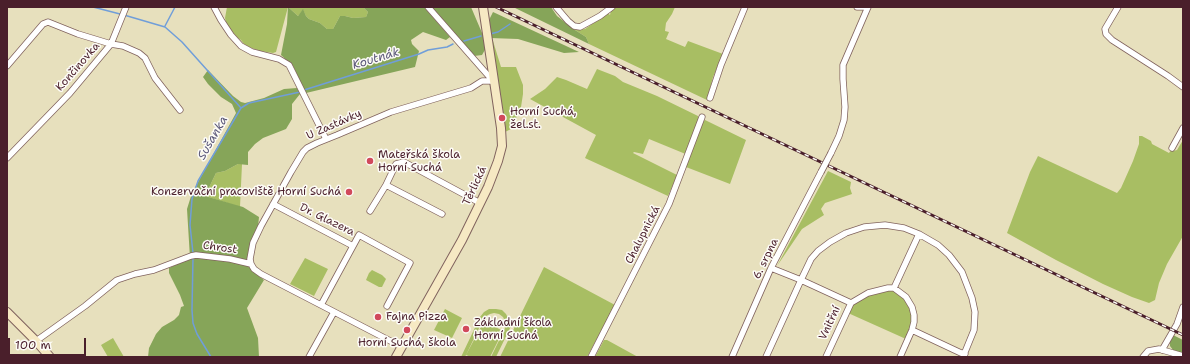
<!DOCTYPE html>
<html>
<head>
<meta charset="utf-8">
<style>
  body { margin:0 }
  #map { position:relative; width:1190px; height:364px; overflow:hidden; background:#e7e0bd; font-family:"Shantell Sans",sans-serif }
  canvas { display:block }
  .frame { position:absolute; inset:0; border:8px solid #4a1f2b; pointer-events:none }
  .scale { position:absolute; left:8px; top:338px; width:78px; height:18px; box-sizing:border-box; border:2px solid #4a1f2b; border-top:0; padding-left:5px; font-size:12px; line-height:14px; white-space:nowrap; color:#4a1f2b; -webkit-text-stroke:3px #fdfcf7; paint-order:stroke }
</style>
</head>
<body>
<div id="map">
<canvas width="1190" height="364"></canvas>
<div class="frame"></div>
<div class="scale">100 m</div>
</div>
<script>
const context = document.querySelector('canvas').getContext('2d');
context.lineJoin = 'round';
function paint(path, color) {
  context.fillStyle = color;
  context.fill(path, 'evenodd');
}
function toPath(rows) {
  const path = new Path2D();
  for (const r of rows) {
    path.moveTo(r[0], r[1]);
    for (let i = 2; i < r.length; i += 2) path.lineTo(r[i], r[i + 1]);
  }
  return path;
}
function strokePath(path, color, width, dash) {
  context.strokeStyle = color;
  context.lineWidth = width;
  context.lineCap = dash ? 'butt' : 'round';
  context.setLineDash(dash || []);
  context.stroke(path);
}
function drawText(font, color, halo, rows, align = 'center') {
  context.font = font + ' "Shantell Sans",sans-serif';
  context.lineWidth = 3;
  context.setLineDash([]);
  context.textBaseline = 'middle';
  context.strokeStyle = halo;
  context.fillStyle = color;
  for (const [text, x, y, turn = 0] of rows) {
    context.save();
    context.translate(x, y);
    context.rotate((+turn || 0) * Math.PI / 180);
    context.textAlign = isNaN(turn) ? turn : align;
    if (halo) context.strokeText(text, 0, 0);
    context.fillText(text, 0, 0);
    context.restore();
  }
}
paint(toPath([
  [227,7,363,7,368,12,366,17,353,18,345,16,340,16,333,29,327,29,320,23,309,19,306,16,303,10,298,16,288,7,276,52,273,53,260,51,249,47,244,44,241,40,238,38,229,28,226,22,225,18],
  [617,7,675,7,672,14,666,23,665,31,669,32,666,39,685,47,688,41,723,54,713,77,707,100,589,44,586,37,575,30,585,29,608,13,610,15,611,10],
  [491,41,493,41,501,67,516,67,523,85,523,94,521,107,511,129,505,132],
  [597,69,615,76,623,82,657,96,698,116,699,119,688,155,649,139,643,154,634,152,633,153,677,175,668,196,587,159,585,158,596,135,530,99,545,89,557,77,566,80,587,89],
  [705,120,746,140,730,184,686,167,702,122],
  [1139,136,1142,136,1151,141,1152,144,1169,153,1171,150,1173,151,1177,150,1183,140,1183,236,1167,264,1159,283,1155,300,1149,303,1132,297,1103,284,1056,260,1007,233,1030,172,1038,156,1117,193,1121,188,1133,161,1139,144],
  [238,164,242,164,240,207,205,196,216,173,225,171],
  [828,171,851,182,850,188,852,194,825,203,821,209,824,215,802,229,777,266],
  [305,258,328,269,314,296,290,284],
  [544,267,615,305,587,357,500,357],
  [372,270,382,275,386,279,382,287,379,287,366,280,369,273],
  [889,289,901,294,911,308,912,327,906,339,848,313,852,306,858,300,874,293],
  [445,309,462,318,452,338,434,330],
  [489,309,496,309,502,310,506,314,509,320,510,323,512,324,496,357,491,357,506,326,505,321,503,317,499,314,494,313,490,314,486,316,483,320,465,357,461,357,480,317,484,312],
  [484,321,503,331,490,357,471,357,466,355],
  [113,338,124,357,108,357,101,345],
  [604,340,607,340,638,357,595,357]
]), '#a8be63');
paint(toPath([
  [288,7,298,16,303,9,306,16,309,19,320,23,327,29,333,29,340,16,345,16,353,18,366,17,368,12,363,7,424,7,450,37,446,40,423,32,411,40,412,44,419,51,415,67,306,93,293,66,281,55,287,24],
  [430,7,471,7,485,40,486,48,482,55,474,56],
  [513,7,551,7,557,16,575,30,586,37,589,44],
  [493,12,579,52,564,53,518,39,490,38,490,18],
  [208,70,233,96,241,102,245,103,264,98,284,89,297,88,300,94,292,104,292,119,286,129,263,138,255,144,248,152,248,165,238,164,225,171,216,173,205,196,243,207,259,217,258,227,251,243,254,272,264,280,247,308,258,338,259,357,148,357,149,348,156,334,162,327,174,320,179,315,181,307,184,306,180,295,169,273,169,268,190,258,187,209,192,193,236,113,232,104,221,97,208,84,203,77],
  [1173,335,1183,340,1183,354,1173,350,1170,346,1170,342]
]), '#86a559');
strokePath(toPath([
  [93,7,120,14],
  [124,15,165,27,182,42,241,108,198,181,192,199,190,225,193,253],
  [165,26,175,7],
  [490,34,498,32,510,24],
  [464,41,481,36],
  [304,90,419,54,428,50,447,47,453,44],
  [241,108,249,103,300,92],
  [193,257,192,310,193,323,197,334,211,357]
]), '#709ed9', 1.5);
const minor = toPath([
  [214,7,221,20,231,35,241,46,252,52,279,59,289,65,326,139],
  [428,7,493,81],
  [556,7,568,21,574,26,580,27,600,16,612,7],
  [857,7,868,7],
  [1118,7,1105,29,1106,34,1112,40,1168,76,1183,87],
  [7,66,43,24,48,22,78,34,111,44,126,7],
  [710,98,721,65,745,7],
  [1172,148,1183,128],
  [831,153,839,136,844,120,845,107,843,79,843,65,868,7],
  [7,158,70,93,111,44,123,46,139,53,145,58,155,78,180,110],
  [386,185,396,164,404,162,480,203],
  [273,204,353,246],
  [370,211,386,185,442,214],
  [251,264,250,259,253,243,261,226,291,172,303,152,307,148,317,143,337,135,391,112,471,88,482,81,493,81],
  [771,268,801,280,851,303],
  [894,288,919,234],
  [321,305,359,235,410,263,387,306],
  [912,330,961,353,965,354],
  [36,341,85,306,117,280,135,274,154,270,191,256,196,255,230,259,251,264,254,269,261,274,402,347],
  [1162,350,1177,324,1183,307],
  [309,357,334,312],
  [591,357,669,204,702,117],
  [732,357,771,268,821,172],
  [766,357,801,280,811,259,818,251,830,242,846,233,864,227,885,225,904,228,919,234,938,245,949,255,962,272,972,298,975,312,974,330,963,357],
  [826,357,851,303,868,293,888,288,894,288,906,297,912,307,914,315,914,322,912,330,900,357],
  [1143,357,1148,351,1159,349,1183,356]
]);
const secondary = toPath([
  [7,312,36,341,50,357],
  [396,357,462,240,488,187,498,161,502,146,501,128,483,7]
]);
strokePath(minor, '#81635e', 7);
strokePath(secondary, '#81635e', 10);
strokePath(minor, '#fff', 5.5);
strokePath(secondary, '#f6e9c3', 8);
const rail = toPath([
  [496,7,1183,335]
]);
strokePath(rail, '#4a1f2b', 3);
strokePath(rail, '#fdfcf7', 1.5, [4.5]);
const minorBridge = toPath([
  [821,172,831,153]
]);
strokePath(minorBridge, '#81635e', 7, []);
strokePath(minorBridge, '#fff', 5.5);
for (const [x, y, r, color] of [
  [502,118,4,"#d1495b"],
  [370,161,4,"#d1495b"],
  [349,192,4,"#d1495b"],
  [378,317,4,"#d1495b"],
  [466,329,4,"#d1495b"],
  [407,330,4,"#d1495b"]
]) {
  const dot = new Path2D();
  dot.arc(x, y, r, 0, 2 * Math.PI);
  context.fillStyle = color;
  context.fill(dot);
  strokePath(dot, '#fdfcf7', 1.5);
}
drawText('11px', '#4a1f2b', '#fdfcf7', [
  ["Končinovka",78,67,-49],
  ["U Zastávky",334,125,-24],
  ["Těrlická",475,186,-65],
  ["Dr. Glazera",327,220,26],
  ["Chalupnická",643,235,-63],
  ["Chrost",220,248,8],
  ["6. srpna",766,259,-64],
  ["Vnitřní",830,323,-65]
]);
drawText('11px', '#4a1f2b', '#fdfcf7', [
  ["Horní Suchá,",510,112],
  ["žel.st.",510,125],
  ["Mateřská škola",378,155],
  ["Horní Suchá",378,168],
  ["Konzervační pracoviště Horní Suchá",341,192,"right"],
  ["Fajna Pizza",386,317],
  ["Základní škola",474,323],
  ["Horní Suchá",474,336],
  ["Horní Suchá, škola",407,343,"center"]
], 'left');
drawText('italic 12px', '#5b5879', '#fdfcf7', [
  ["Koutnák",376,59,-17],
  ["Sušanka",213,138,-60]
]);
</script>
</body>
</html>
